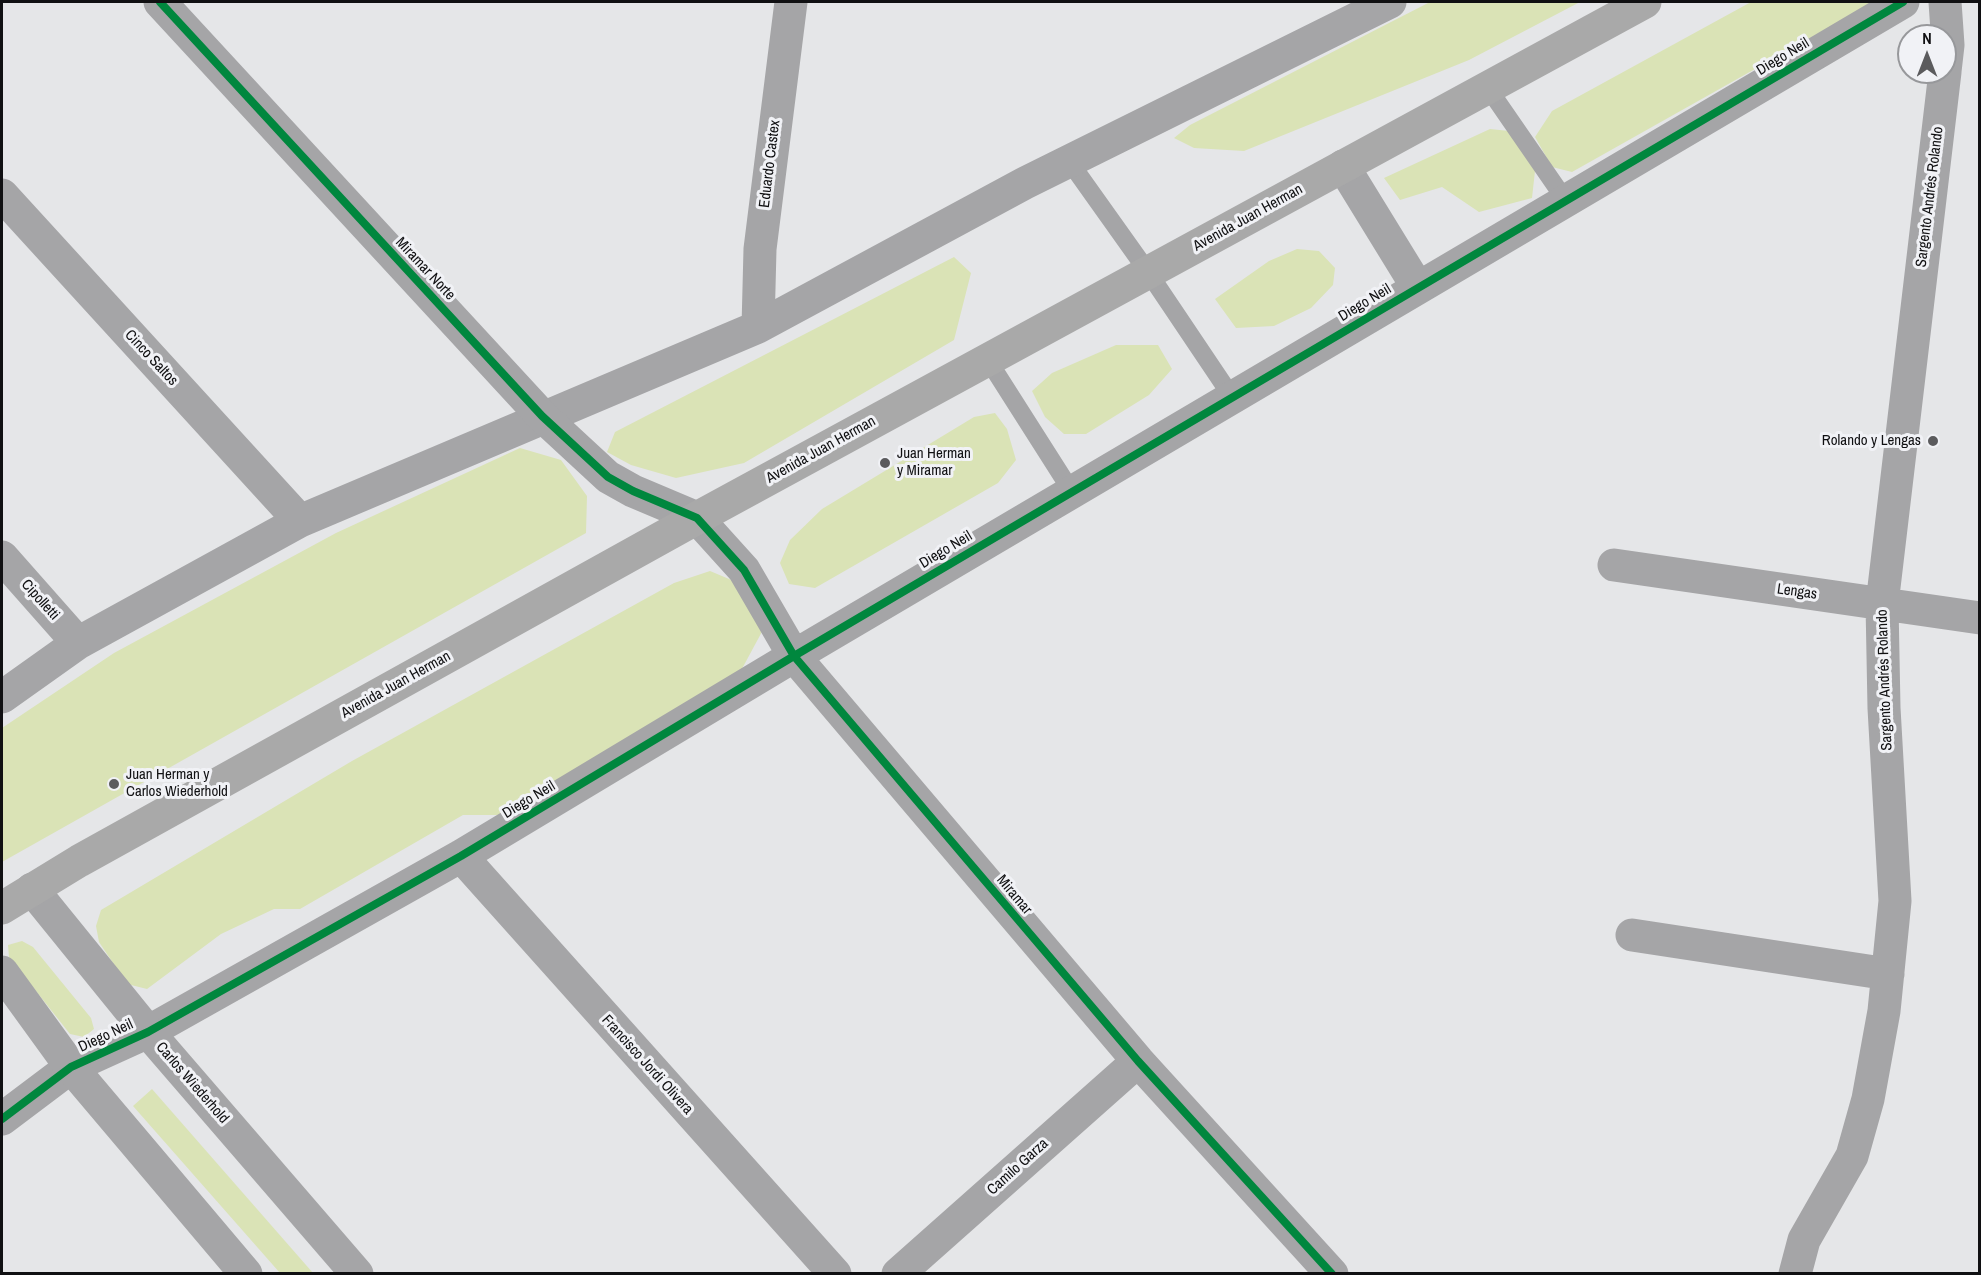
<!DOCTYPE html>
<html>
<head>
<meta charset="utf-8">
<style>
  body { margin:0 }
  #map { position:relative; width:1981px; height:1275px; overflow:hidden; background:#e5e6e8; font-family:"Archivo Narrow",sans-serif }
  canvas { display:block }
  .frame { position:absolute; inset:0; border:3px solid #101012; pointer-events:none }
  .north { position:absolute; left:1897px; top:24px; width:60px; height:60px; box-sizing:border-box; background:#f1f2f6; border:2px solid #97989b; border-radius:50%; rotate:0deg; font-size:16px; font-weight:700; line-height:24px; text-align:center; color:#101012 }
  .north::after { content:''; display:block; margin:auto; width:21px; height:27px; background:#5b5b5d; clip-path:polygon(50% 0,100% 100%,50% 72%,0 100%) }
</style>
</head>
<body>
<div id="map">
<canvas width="1981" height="1275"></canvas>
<div class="frame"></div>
<div class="north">N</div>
</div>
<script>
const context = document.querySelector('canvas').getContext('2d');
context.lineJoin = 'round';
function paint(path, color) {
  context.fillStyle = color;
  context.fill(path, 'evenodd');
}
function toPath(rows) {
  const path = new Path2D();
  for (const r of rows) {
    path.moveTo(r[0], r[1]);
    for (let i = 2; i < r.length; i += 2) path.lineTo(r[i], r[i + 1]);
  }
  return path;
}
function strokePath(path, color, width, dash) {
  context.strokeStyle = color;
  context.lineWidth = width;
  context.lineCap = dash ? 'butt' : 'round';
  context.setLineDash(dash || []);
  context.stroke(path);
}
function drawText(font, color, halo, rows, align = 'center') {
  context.font = font + ' "Archivo Narrow",sans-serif';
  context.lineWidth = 6;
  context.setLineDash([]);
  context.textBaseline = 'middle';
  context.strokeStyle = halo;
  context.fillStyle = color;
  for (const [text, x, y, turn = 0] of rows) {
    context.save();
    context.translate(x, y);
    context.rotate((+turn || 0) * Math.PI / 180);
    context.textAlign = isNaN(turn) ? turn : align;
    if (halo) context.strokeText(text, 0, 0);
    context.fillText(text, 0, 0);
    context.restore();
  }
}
paint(toPath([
  [1430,2,1580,2,1469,60,1244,151,1194,148,1174,138,1190,125],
  [1751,2,1874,2,1572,172,1552,167,1535,137,1552,111],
  [1490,129,1509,131,1535,171,1532,198,1479,212,1442,187,1400,200,1384,178],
  [1297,249,1319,251,1335,268,1333,285,1311,308,1274,326,1236,328,1215,299,1269,261],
  [954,257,971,273,954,340,744,463,676,478,631,465,607,452,615,432],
  [1116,345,1158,345,1172,369,1149,395,1086,434,1064,434,1045,417,1032,391,1052,373],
  [995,413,1007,429,1016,460,998,483,815,588,789,584,780,563,790,540,822,509,974,417],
  [520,448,561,460,587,496,586,533,2,862,2,728,114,653,336,533],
  [710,571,741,584,764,628,737,678,505,815,463,815,300,909,274,909,221,934,147,989,127,984,99,942,96,926,101,910,352,761,674,583],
  [22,941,33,947,91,1018,94,1029,84,1037,70,1034,9,957,8,945],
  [152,1089,313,1273,280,1273,133,1106]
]), '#dae3b6');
strokePath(toPath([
  [1488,88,1566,201],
  [1069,161,1148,272,1232,397],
  [988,360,1072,492]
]), '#a5a5a7', 18);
strokePath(toPath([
  [1945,71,1948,45,1945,2],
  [1343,166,1418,288],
  [2,195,300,521],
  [758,327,760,249,791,2],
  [697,518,744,570,794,656,1138,1061,1332,1274],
  [2,557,78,643],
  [1614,565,1980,618],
  [2,697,78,643,300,521,758,327,1025,183,1390,2],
  [461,856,835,1274],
  [1632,935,1888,974],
  [2,1119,71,1067,148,1032,461,856,794,656,1903,2],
  [898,1274,1138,1061],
  [1795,1274,1804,1240,1852,1156,1868,1099,1884,1011,1895,901,1884,708,1882,604,1945,72]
]), '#a5a5a7', 33);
strokePath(toPath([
  [160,2,542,416,608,477,633,491,697,518],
  [32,889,148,1032,357,1274],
  [2,972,71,1067,246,1274]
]), '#a5a5a7', 33);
strokePath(toPath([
  [2,908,79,861,697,518,1645,2]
]), '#a9a9a9', 33);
strokePath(toPath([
  [160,2,542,416,608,477,633,491,697,518,744,570,794,656,1138,1061,1332,1274],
  [2,1119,71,1067,148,1032,461,856,794,656,1903,2]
]), '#00873e', 8);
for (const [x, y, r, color] of [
  [1933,441,6,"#5b5b5d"],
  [885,463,6,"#5b5b5d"],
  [114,784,6,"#5b5b5d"]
]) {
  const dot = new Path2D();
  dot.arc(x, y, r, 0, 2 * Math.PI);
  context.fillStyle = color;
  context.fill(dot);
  strokePath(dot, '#f1f2f6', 2);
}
drawText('15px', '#101012', '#f1f2f6', [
  ["Diego Neil",1783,57,-31],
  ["Eduardo Castex",770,164,-83],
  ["Sargento Andrés Rolando",1930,197,-83],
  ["Avenida Juan Herman",1248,218,-29],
  ["Miramar Norte",425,269,47],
  ["Diego Neil",1365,303,-31],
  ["Cinco Saltos",151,358,47],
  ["Avenida Juan Herman",821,450,-29],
  ["Diego Neil",946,550,-31],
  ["Lengas",1797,592,8],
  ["Cipolletti",40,600,48],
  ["Sargento Andrés Rolando",1885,680,-92],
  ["Avenida Juan Herman",396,685,-29],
  ["Diego Neil",529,800,-31],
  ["Miramar",1014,895,50],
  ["Diego Neil",106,1036,-25],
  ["Francisco Jordi Olivera",647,1065,48],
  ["Carlos Wiederhold",192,1083,49],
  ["Camilo Garza",1018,1167,-42]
]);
drawText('15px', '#101012', '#f1f2f6', [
  ["Rolando y Lengas",1921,441,"right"],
  ["Juan Herman",897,454],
  ["y Miramar",897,471],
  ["Juan Herman y",126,775],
  ["Carlos Wiederhold",126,792]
], 'left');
</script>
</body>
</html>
